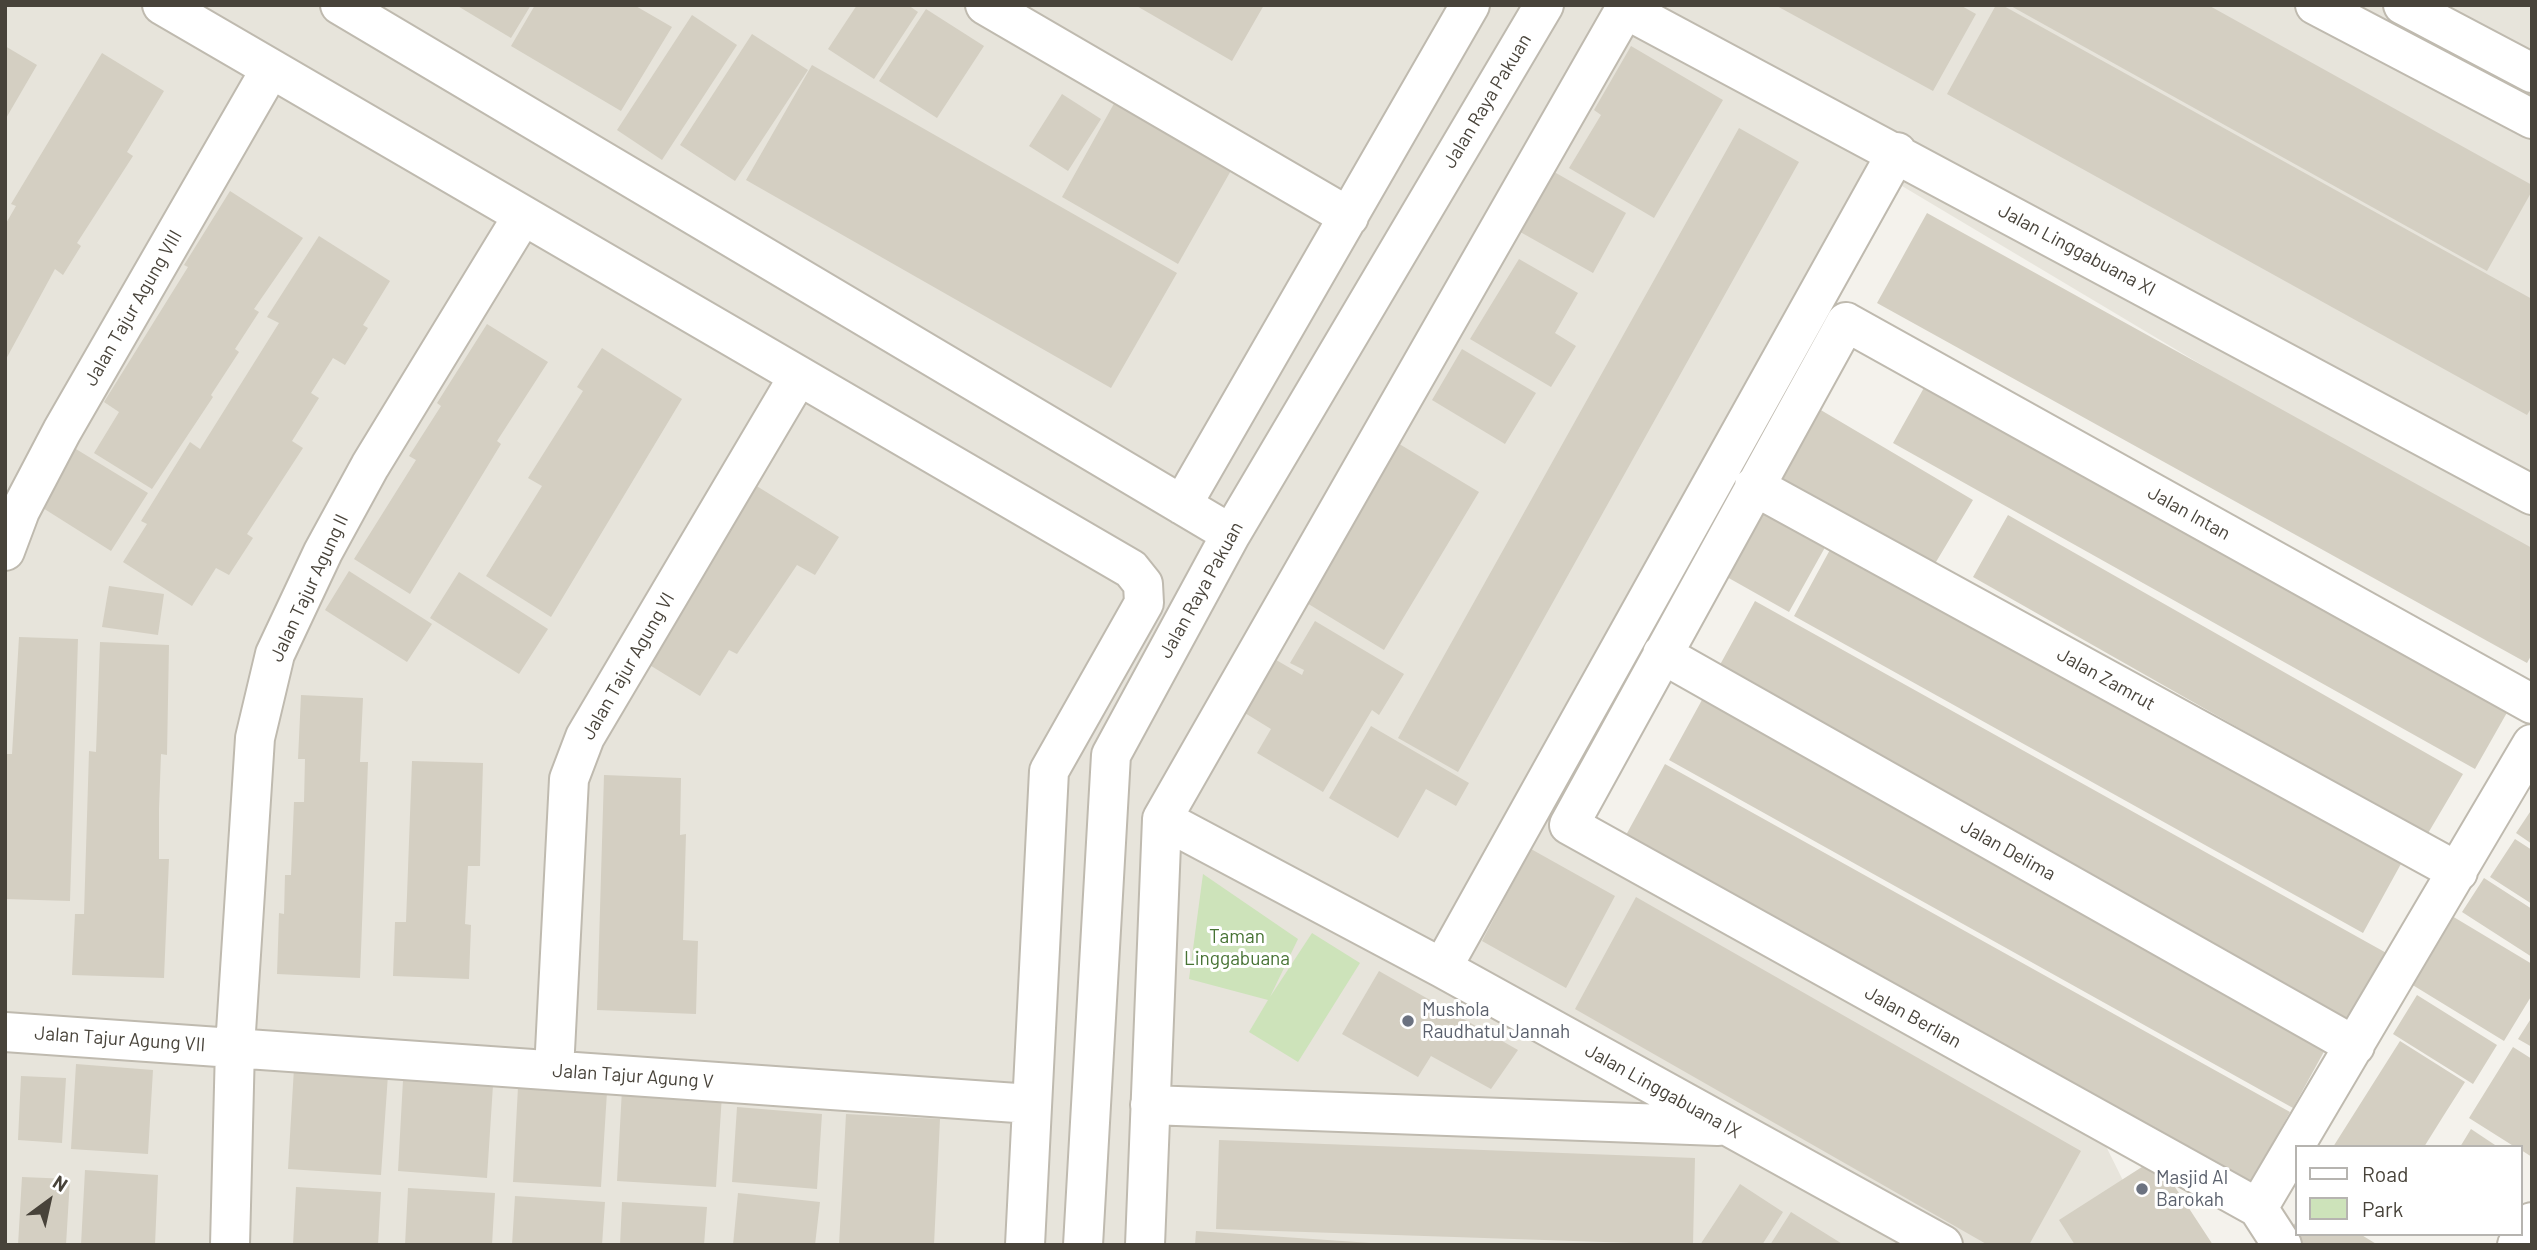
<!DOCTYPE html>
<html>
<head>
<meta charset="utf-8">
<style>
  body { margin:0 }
  #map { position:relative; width:2537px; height:1250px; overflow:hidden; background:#f4f2ec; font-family:Barlow,sans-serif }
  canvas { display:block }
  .frame { position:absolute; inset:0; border:7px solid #48433a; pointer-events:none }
  .legend { position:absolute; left:2295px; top:1145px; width:228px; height:91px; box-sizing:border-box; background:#fff; border:2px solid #b6b4b0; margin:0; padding:9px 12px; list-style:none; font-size:21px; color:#48433a }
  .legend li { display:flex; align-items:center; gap:14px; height:35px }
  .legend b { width:35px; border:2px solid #b6b4b0 }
  .north { position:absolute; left:14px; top:1166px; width:70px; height:70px; -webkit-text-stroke:5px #fff; paint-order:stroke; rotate:33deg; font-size:19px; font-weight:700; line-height:28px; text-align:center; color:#48433a }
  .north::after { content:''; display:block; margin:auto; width:24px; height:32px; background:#48433a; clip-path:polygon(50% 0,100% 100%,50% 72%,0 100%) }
</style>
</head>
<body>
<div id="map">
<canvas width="2537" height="1250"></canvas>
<div class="frame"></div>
<ul class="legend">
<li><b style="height:9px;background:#fff"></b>Road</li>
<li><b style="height:19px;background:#cde3ba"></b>Park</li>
</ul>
<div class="north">N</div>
</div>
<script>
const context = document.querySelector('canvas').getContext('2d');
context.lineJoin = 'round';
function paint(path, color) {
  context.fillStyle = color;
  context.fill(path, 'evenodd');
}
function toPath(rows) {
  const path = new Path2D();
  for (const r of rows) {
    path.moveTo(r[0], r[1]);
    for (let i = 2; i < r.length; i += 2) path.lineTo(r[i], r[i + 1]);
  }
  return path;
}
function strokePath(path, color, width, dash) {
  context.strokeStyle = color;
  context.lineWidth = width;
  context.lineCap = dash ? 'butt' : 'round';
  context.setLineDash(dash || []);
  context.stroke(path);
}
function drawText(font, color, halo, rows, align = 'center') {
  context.font = font + ' Barlow,sans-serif';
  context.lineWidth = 6;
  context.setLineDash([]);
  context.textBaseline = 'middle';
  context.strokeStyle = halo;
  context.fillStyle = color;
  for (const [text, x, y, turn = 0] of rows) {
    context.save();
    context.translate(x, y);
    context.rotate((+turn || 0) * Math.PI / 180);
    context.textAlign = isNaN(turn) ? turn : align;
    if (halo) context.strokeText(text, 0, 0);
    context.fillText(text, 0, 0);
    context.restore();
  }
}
paint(toPath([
  [5,5,2532,5,2532,562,1902,186,1548,819,2092,1118,2155,1245,5,1245]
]), '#e7e4db');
paint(toPath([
  [1203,874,1298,939,1270,997,1312,933,1360,963,1298,1062,1249,1032,1268,1000,1189,979]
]), '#cde3ba');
paint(toPath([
  [456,5,531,5,511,38],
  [535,5,634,5,672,27,621,111,511,46],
  [857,5,908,5,918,12,874,79,828,49],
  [1135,5,1264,5,1232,61],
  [1775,5,1960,5,1976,14,1933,91],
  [1996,5,2002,5,2532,299,2532,407,2527,415,1947,94],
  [2009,5,2208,5,2532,185,2532,191,2487,271],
  [926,9,984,46,937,118,879,81],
  [692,15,737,45,662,160,617,130],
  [752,34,808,70,735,181,680,145],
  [5,46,37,65,5,120],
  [1631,46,1723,100,1654,218,1569,168,1601,115,1594,110],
  [102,53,164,91,127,152,133,156,77,243,81,246,63,275,55,269,5,361,5,225,16,206,11,204],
  [812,65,1177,273,1111,388,746,180],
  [1062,94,1101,119,1068,171,1029,146],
  [1116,100,1233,167,1178,264,1062,197],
  [1739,128,1799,162,1458,772,1398,738],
  [1549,169,1626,213,1593,273,1515,229],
  [230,191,303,238,254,309,259,312,235,349,239,352,211,395,213,397,152,489,94,453,119,412,104,402,188,267,184,265],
  [1927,213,2532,548,2532,654,2527,663,1877,303],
  [319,236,390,281,363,325,368,328,345,365,333,358,311,393,319,398,292,441,303,448,247,534,253,538,229,575,216,568,192,606,123,562,147,524,141,521,190,442,200,449,279,323,267,317],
  [1519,259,1578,293,1555,333,1576,346,1551,387,1470,339],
  [487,324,548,362,497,441,501,444,410,594,354,559,416,460,409,456,441,406,437,403],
  [602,348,682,399,551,617,486,576,542,486,528,478,583,391,577,387],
  [1462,349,1536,393,1505,444,1432,400],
  [1930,377,2513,702,2475,769,1893,443],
  [1814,406,1973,500,1933,567,1774,474],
  [1391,439,1479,492,1384,650,1297,597],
  [71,446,148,493,111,551,35,503],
  [755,485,839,537,815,575,797,565,737,654,729,650,700,696,648,664,709,567,705,564],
  [1750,498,1828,542,1789,612,1711,568],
  [2008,515,2463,774,2427,835,1973,577],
  [1832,546,2402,862,2363,933,1794,616],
  [349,571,432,624,407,662,325,610],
  [459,572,548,629,519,674,430,618],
  [109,586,164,594,158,635,102,627],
  [1755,601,2390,955,2351,1024,1716,672],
  [1315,621,1404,674,1379,715,1372,710,1323,792,1257,753,1271,729,1240,710,1271,657,1302,675,1304,670,1290,663],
  [19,637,78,639,70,901,5,899,5,754,12,754],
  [100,642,169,645,167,755,161,754,159,809,159,859,169,859,164,978,72,975,75,914,84,914,89,751,96,752],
  [1708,689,2332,1037,2293,1108,1669,760],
  [301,695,363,698,360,762,368,762,360,978,277,974,279,913,284,914,285,875,291,875,294,802,304,802,305,759,298,759],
  [1371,726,1469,783,1456,806,1426,789,1398,838,1329,798],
  [412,761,483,763,480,866,468,866,465,924,471,925,469,979,393,976,395,922,406,922],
  [1665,764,2290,1112,2251,1183,1626,835],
  [604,775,681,778,680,835,686,834,683,940,698,941,696,1014,597,1010],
  [2532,809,2532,844,2516,833],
  [2515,839,2532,850,2532,904,2490,877],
  [1531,849,1615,896,1566,988,1482,941],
  [2484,878,2532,909,2532,957,2462,912],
  [1636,897,2081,1151,2029,1245,1988,1245,1575,1009],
  [2452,916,2532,964,2532,995,2504,1041,2411,984],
  [1379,971,1518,1050,1491,1089,1431,1056,1418,1077,1342,1034],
  [2417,995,2497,1045,2473,1084,2393,1034],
  [2532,1017,2532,1047,2518,1039],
  [2400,1041,2465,1082,2444,1115,2424,1147,2333,1147],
  [2513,1047,2532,1059,2532,1157,2521,1150,2521,1147,2515,1147,2469,1118],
  [76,1064,153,1070,148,1154,71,1149],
  [294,1068,388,1075,381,1175,288,1169],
  [21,1076,66,1078,62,1143,18,1140],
  [403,1080,493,1085,487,1178,398,1171],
  [518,1087,607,1092,601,1187,513,1182],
  [622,1089,722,1095,716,1187,617,1181],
  [737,1107,822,1114,817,1189,732,1182],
  [846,1114,940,1119,934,1245,839,1245],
  [2471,1129,2498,1147,2460,1147],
  [1219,1140,1695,1158,1693,1245,1216,1229],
  [2156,1158,2213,1245,2075,1245,2059,1220],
  [85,1170,158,1175,155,1245,81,1245],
  [22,1177,70,1179,66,1245,18,1245],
  [1740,1184,1783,1212,1762,1245,1700,1245],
  [296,1187,381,1192,378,1245,293,1245],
  [408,1188,495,1193,492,1245,405,1245],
  [738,1193,820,1202,815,1245,733,1245],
  [515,1196,605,1202,602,1245,512,1245],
  [622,1202,707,1207,704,1245,620,1245],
  [1791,1212,1844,1245,1770,1245],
  [2297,1220,2297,1234,2360,1234,2378,1245,2306,1245,2288,1234],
  [1196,1231,1371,1243,1371,1245,1195,1245]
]), '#d4cfc2');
const minor = toPath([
  [162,5,1131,569,1143,584,1144,603,1049,771,1025,1245],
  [340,5,1231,534],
  [985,5,1349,217],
  [1627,5,1625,9,2532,495],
  [2315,5,2532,119],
  [2403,5,2532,73],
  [1754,486,2458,872],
  [1182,505,1470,5],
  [5,551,20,511,62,431,270,70],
  [1662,654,2355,1046],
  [1162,819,1442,968,1943,1245],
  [1442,968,1897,152],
  [5,1032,1031,1104],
  [554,1070,569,779,585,737,798,377],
  [1150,1105,1718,1126],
  [2258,1208,2532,744],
  [230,1245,235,1047,255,738,275,654,323,552,370,466,522,217],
  [1083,1245,1111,755,1231,534,1544,5],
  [1145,1245,1162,819,1625,9],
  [2282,1245,2258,1208,1569,825,1846,322,2532,704],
  [2517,1245,2532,1222]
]);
strokePath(minor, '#bfbaaf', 42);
strokePath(minor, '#fff', 38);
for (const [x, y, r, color] of [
  [1408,1021,7,"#6b7280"],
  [2142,1189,7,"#6b7280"]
]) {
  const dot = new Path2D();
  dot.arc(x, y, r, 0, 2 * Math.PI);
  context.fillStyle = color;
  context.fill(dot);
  strokePath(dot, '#fff', 2.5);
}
drawText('19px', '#48433a', '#fff', [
  ["Jalan Raya Pakuan",1487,101,-59],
  ["Jalan Linggabuana XI",2077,250,28],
  ["Jalan Tajur Agung VIII",133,308,-60],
  ["Jalan Intan",2189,513,29],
  ["Jalan Tajur Agung II",309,588,-65],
  ["Jalan Raya Pakuan",1201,590,-61],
  ["Jalan Tajur Agung VI",628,666,-60],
  ["Jalan Zamrut",2106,679,29],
  ["Jalan Delima",2008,850,29],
  ["Jalan Berlian",1913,1017,29],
  ["Jalan Tajur Agung VII",120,1039,4],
  ["Jalan Tajur Agung V",633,1076,4],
  ["Jalan Linggabuana IX",1663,1091,29]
]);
drawText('19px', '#477334', '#fff', [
  ["Taman",1237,937],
  ["Linggabuana",1237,959]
]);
drawText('19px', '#5b616d', '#fff', [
  ["Mushola",1422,1010],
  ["Raudhatul Jannah",1422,1032],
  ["Masjid Al",2156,1178],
  ["Barokah",2156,1200]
], 'left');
</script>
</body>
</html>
